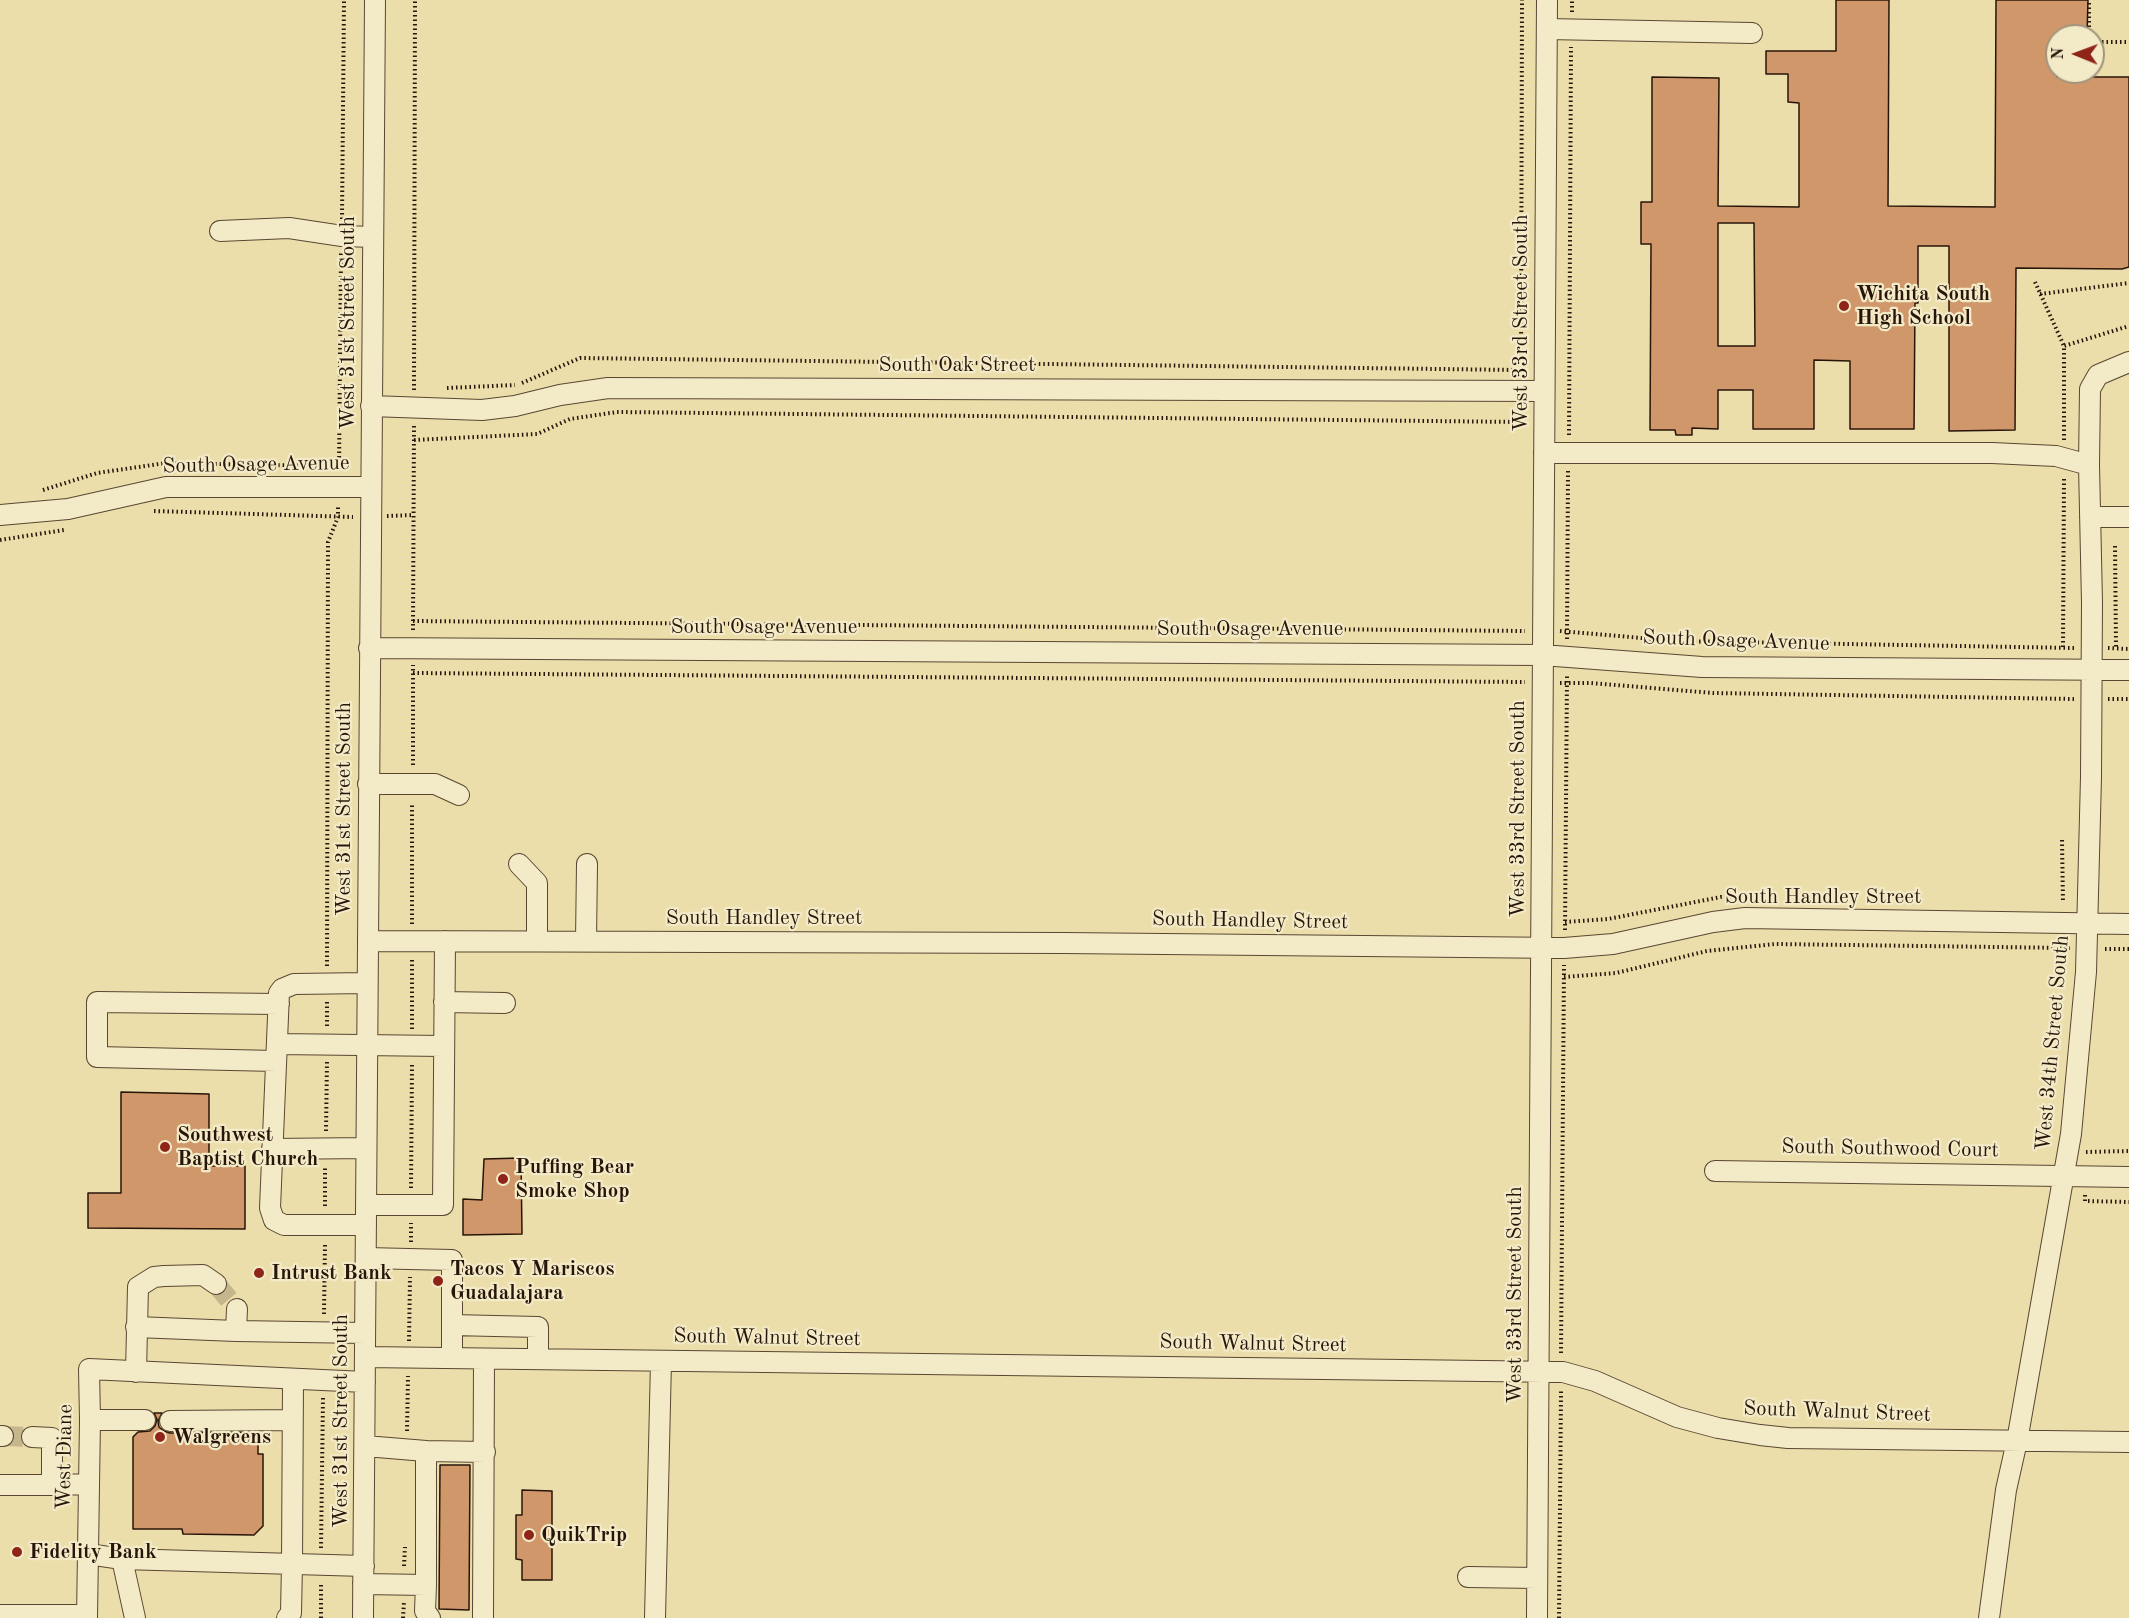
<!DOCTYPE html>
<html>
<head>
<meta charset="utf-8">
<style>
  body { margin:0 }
  #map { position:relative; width:2129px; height:1618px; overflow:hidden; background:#ecdeab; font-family:"Old Standard TT",serif }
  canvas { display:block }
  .north { position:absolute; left:2045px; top:24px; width:60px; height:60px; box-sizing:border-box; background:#f3eac8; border:2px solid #a2957c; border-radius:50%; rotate:271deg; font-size:16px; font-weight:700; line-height:24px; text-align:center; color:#281509 }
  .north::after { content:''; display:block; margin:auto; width:21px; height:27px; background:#8f2418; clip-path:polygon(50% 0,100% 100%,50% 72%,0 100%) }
</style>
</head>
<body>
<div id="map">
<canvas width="2129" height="1618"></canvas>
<div class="north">N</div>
</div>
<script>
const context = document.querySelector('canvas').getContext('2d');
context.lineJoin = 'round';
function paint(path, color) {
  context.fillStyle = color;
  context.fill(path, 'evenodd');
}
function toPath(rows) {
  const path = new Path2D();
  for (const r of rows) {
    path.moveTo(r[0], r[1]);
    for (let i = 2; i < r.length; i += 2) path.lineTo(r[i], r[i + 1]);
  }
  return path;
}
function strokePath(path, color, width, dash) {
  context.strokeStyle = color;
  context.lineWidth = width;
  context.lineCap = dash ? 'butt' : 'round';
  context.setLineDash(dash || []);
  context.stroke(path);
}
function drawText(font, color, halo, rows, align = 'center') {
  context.font = font + ' "Old Standard TT",serif';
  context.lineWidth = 4.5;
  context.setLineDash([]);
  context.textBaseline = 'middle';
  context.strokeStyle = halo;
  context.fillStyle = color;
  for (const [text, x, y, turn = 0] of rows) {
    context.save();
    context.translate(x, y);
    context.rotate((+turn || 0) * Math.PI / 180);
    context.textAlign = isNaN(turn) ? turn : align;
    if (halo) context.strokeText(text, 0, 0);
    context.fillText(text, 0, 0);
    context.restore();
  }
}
const building = toPath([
  [1836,0,1889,0,1888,206,1995,207,1996,0,2088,0,2087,35,2057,36,2057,77,2129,77,2129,267,2122,269,2016,268,2015,430,1949,431,1949,246,1918,246,1918,303,1915,303,1914,429,1850,429,1850,361,1814,360,1814,429,1753,429,1753,390,1718,390,1718,429,1692,428,1692,435,1676,435,1675,430,1650,430,1651,244,1641,244,1641,202,1652,202,1652,77,1719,78,1718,206,1799,207,1799,103,1788,102,1788,74,1766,74,1766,51,1836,51,1836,0],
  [1718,223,1754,223,1755,346,1718,346,1718,223],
  [121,1092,209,1094,209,1166,245,1166,245,1229,88,1228,88,1193,121,1193,121,1092],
  [521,1158,522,1234,463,1235,463,1199,482,1200,484,1159,521,1158],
  [154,1413,162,1413,158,1421,159,1427,164,1431,170,1433,258,1432,258,1454,263,1454,263,1526,254,1535,183,1534,182,1529,133,1529,133,1437,138,1432,150,1431,155,1426,157,1419,154,1413],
  [440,1465,470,1465,469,1610,439,1609,440,1465],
  [522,1490,552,1491,552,1580,522,1580,522,1560,516,1559,516,1515,522,1515,522,1490]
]);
paint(building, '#d0976b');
strokePath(building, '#281509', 1.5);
strokePath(toPath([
  [216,1284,237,1309],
  [3,1436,32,1437]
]), '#c5b68b', 20, [20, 10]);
const minor = toPath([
  [1547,29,1752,33],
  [220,231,289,228,342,236,373,237],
  [371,406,482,410,515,406,560,395,608,388,1544,391],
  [1544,453,1992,453,2056,456,2089,465],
  [0,515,68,509,166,487,371,487],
  [2090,517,2129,517],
  [369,648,1542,655,1702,667,2129,670],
  [368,784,435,784,459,795],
  [519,864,537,883,537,941],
  [368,941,1063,943,1564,948,1613,944,1713,922,1745,918,2129,924],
  [586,941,587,864],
  [444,1002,505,1003],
  [277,1044,444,1046],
  [276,1061,97,1057,97,1002,279,1004],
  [272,1149,366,1148],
  [1715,1171,2129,1177],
  [366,1205,443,1205,445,941],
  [366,1225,284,1225,274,1220,270,1208,279,993,282,989,294,984,367,983],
  [366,1258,452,1260,452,1358],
  [452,1325,538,1327,538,1359],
  [136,1327,236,1331,237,1309],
  [236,1331,365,1333],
  [365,1357,1563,1372,1595,1381,1677,1417,1718,1428,1760,1435,1788,1438,2129,1442],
  [136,1372,138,1287,154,1277,164,1276,203,1275,216,1284],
  [90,1420,145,1420],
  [170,1421,292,1420],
  [0,1436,3,1436],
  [32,1437,52,1438,52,1485,89,1484],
  [426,1451,485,1452],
  [0,1485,52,1485],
  [88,1554,122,1559,364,1566],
  [122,1559,135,1618],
  [1468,1577,1537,1578],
  [363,1584,426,1585,426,1451,365,1446],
  [426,1585,425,1611,430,1618],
  [0,1615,87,1615],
  [87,1618,90,1420,89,1369,365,1382],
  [287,1618,291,1613,292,1564,293,1380],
  [363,1618,375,0],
  [483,1618,484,1359],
  [655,1618,661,1361],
  [1537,1618,1547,0],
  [1989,1618,2006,1490,2017,1441,2071,1134,2086,972,2091,777,2092,603,2089,465,2090,389,2098,375,2129,362]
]);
strokePath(minor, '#594732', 22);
strokePath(toPath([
  [1572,12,1572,0],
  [2089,36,2089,0],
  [2093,42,2129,42],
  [342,219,344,0],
  [2035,282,2064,346],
  [2040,294,2129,283],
  [1521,374,1522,0],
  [522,383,580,358,1517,370],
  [447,388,515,385],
  [414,390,415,0],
  [1569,435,1571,47],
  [414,440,537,434,570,419,617,412,1520,422,1520,409],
  [2064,440,2064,346,2129,326],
  [339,471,341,253],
  [43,490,97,473,166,463,320,466],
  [154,511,353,517],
  [387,516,414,515],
  [0,540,64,530],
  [2115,546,2116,648],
  [413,621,1525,631],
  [413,630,414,425],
  [1560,631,1677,641,2074,648],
  [1567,639,1568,470],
  [2063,647,2064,477],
  [2108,648,2129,649],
  [413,673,1525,682],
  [1560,683,1591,683,1713,693,2074,699],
  [2108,699,2129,699],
  [413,765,413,665],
  [2062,840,2063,903],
  [1565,922,1608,919,1721,897,1741,897],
  [412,924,412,803],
  [1565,930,1567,674],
  [2105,949,2129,949],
  [327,966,328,542,338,517,338,505],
  [1564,977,1616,973,1707,951,1775,944,2070,948],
  [327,1026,327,1001],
  [412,1029,412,959],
  [326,1131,327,1061],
  [2086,1152,2129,1151],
  [411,1188,412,1064],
  [2085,1195,2085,1201,2129,1202],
  [325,1206,325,1166],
  [411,1242,411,1223],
  [324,1314,325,1244],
  [409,1341,410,1277],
  [1561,1353,1564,965],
  [407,1431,408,1376],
  [321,1548,323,1397],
  [404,1566,405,1547],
  [321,1618,321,1583],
  [403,1618,404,1601],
  [1559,1618,1561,1391]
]), '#281509', 4, [1.5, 3]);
strokePath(minor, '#f3eac8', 20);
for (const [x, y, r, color] of [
  [1844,306,6,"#8f2418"],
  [165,1147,6,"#8f2418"],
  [503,1179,6,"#8f2418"],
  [259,1273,6,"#8f2418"],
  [438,1281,6,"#8f2418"],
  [160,1437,6,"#8f2418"],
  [529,1535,6,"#8f2418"],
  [17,1552,6,"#8f2418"]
]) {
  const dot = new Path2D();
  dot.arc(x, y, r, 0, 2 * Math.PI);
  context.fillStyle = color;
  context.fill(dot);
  strokePath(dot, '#f3eac8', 2);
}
drawText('bold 21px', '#281509', '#f3eac8', [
  ["Wichita South",1856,294],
  ["High School",1856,318],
  ["Southwest",177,1135],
  ["Baptist Church",177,1159],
  ["Puffing Bear",515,1167],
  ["Smoke Shop",515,1191],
  ["Tacos Y Mariscos",450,1269],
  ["Guadalajara",450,1293],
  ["Intrust Bank",271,1273],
  ["Walgreens",172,1437],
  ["QuikTrip",541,1535],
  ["Fidelity Bank",29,1552]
], 'left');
drawText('21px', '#281509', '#f3eac8', [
  ["West 31st Street South",348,323,-90],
  ["West 33rd Street South",1521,323,-90],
  ["South Oak Street",957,365],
  ["South Osage Avenue",256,465,-1],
  ["South Osage Avenue",764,627],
  ["South Osage Avenue",1250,629],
  ["South Osage Avenue",1736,641,2],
  ["West 31st Street South",344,809,-90],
  ["West 33rd Street South",1518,809,-90],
  ["South Handley Street",1823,897],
  ["South Handley Street",764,918],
  ["South Handley Street",1250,921,1],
  ["West 34th Street South",2053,1043,-85],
  ["South Southwood Court",1890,1149,1],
  ["West 33rd Street South",1515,1295,-90],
  ["South Walnut Street",767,1338,1],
  ["South Walnut Street",1253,1344,1],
  ["South Walnut Street",1837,1412,2],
  ["West 31st Street South",341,1421,-90],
  ["West Diane",65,1457,-89]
]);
</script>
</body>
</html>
